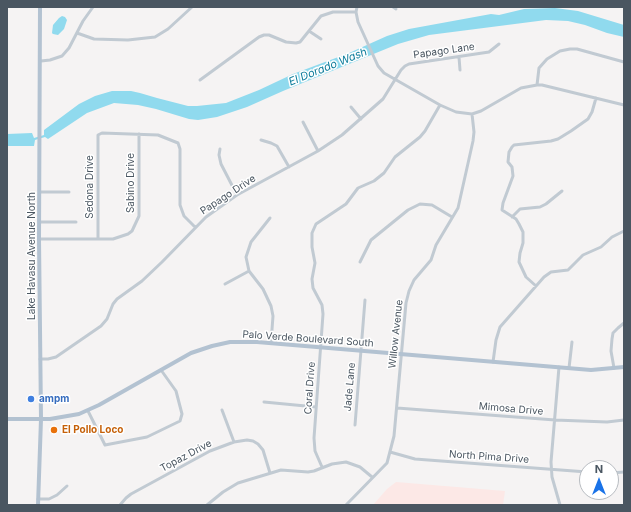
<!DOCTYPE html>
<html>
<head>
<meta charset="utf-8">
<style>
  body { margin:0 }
  #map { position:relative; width:631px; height:512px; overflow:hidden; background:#f5f3f3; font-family:Inter,sans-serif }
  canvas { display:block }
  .frame { position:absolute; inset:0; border:8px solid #4a5661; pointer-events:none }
  .north { position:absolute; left:579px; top:460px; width:40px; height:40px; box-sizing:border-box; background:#fff; border:1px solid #b7bbc0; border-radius:50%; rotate:0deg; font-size:11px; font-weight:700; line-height:16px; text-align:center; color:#4a5661 }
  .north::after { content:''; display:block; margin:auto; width:14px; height:18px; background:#1a73e8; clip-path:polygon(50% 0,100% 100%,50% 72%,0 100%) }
</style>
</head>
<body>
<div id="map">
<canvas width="631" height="512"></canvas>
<div class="frame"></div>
<div class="north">N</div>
</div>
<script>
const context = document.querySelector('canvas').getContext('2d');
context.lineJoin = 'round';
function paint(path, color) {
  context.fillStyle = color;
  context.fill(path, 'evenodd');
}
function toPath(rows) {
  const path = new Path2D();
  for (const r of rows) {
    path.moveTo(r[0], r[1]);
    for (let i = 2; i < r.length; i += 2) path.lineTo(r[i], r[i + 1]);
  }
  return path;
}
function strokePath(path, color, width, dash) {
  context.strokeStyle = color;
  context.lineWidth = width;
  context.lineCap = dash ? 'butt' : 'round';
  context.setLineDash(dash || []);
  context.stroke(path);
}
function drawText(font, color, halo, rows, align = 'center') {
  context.font = font + ' Inter,sans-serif';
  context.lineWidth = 3;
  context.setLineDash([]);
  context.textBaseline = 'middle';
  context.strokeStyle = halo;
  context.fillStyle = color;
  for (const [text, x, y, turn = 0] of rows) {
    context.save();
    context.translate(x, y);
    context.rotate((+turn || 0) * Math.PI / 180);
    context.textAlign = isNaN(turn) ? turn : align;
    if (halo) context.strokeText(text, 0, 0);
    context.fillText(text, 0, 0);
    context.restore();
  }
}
paint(toPath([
  [396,482,505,491,503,505,373,505,387,489]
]), '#fce8e6');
paint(toPath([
  [555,8,578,11,624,25,624,37,607,33,585,25,568,21,546,20,429,35,398,44,283,91,247,107,217,117,198,120,189,119,156,109,138,105,114,103,87,113,48,139,45,137,35,140,34,146,7,146,7,134,32,133,34,138,44,135,44,130,79,104,95,96,112,91,131,91,140,93,157,98,188,106,197,106,226,103,259,90,293,74,349,53,387,36,409,29,491,14,499,15,524,9],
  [62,16,65,17,67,20,64,29,58,35,53,34,52,33,53,25,59,18]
]), '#90daee');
strokePath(toPath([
  [357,7,356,12,358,22,378,66,384,73,440,105,456,112,472,114,481,111,521,88,537,85,542,85,624,105],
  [393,7,396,9],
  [309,31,321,39],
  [77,33,94,39,128,40,155,37,168,29,192,7],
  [459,57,460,70],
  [41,61,50,60,62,56,69,48,83,21,93,7],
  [200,80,259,37,264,35,269,35,286,42,296,43,300,42,321,16,333,12,356,12],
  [537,85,539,68,547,59,560,51,570,49,577,49,624,62],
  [351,107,361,119],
  [303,122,318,151],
  [261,140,271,143,277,146,289,167],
  [220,149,219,155,221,164,237,195],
  [40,192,69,192],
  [512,217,520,209,540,207,546,204,562,191],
  [270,218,251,242,246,257,249,271,263,289,271,306,273,316,271,343],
  [40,222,76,222],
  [39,239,113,239,128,234,132,231,139,216,139,134],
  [98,239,98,135,102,133,158,135,178,143,180,149,180,205,184,216,195,227],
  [360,262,371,240,408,210,420,204,432,205,452,217],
  [225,284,249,271],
  [536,286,526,277,519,262,520,253,523,243,523,232,519,224,516,219,502,210,503,203,513,176,512,167,508,162,509,152,512,147,514,145,551,141,558,139,571,131,588,119,592,112,596,98],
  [40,359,48,359,56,357,101,326,107,319,113,304,117,299,142,281,162,262,206,217,237,195,318,151,342,135,383,99,401,70,405,66,409,64,489,52,499,44],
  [493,362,496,340,500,327,544,277,551,272,568,270,583,255,601,247,612,237,624,231],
  [559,367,551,462,552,477,560,505],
  [569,368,572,342],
  [614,368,611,351,612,339,613,333,618,328,624,323],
  [264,402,316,407],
  [397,408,555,420,607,422,624,420],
  [222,410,234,442],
  [88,411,105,445,147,437,180,421,182,414,176,391,161,370],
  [355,425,365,300],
  [390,452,415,459,587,472],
  [322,467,315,451,314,438,323,314,322,305,313,288,312,279,315,263,312,247,312,233,316,224,346,204,358,188,374,181,384,173,395,157,420,137,425,131,440,105],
  [611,473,624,472],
  [38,499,49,499,57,495,67,486],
  [120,505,126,498,131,494,210,451,234,442,247,440,253,441,258,444,263,450,270,473],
  [207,505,223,492,238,483,281,470,308,472,314,471,332,464,346,462,360,467,372,477],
  [346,505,387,463,394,436,406,303,409,291,414,280,431,260,436,245,458,208,473,141,474,132,472,114]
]), '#c1cad2', 3);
strokePath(toPath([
  [7,419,50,419,79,414,99,405,191,353,212,346,230,342,257,342,591,370,624,367],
  [38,505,41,419,39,239,40,7]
]), '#b3c2d1', 4);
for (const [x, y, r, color] of [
  [31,399,4,"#3f7fe0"],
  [54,430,4,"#e8710a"]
]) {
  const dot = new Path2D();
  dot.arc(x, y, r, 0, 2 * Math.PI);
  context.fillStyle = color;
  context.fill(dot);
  strokePath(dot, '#fff', 1.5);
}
drawText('10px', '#4a5661', '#fff', [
  ["Papago Lane",444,51,-8],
  ["Sabino Drive",131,183,-90],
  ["Sedona Drive",90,187,-90],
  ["Papago Drive",228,195,-33],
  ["Lake Havasu Avenue North",32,256,-90],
  ["Willow Avenue",396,334,-84],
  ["Palo Verde Boulevard South",308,339,4],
  ["Jade Lane",350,387,-85],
  ["Coral Drive",310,388,-86],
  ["Mimosa Drive",511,409,5],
  ["Topaz Drive",186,456,-28],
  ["North Pima Drive",489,457,4]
]);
drawText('bold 10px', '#366cbe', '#fff', [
  ["ampm",39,399]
], 'left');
drawText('bold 10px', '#c56008', '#fff', [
  ["El Pollo Loco",62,430]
], 'left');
drawText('italic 11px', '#0c7c9b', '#fff', [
  ["El Dorado Wash",328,67,-22]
]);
</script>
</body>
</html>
